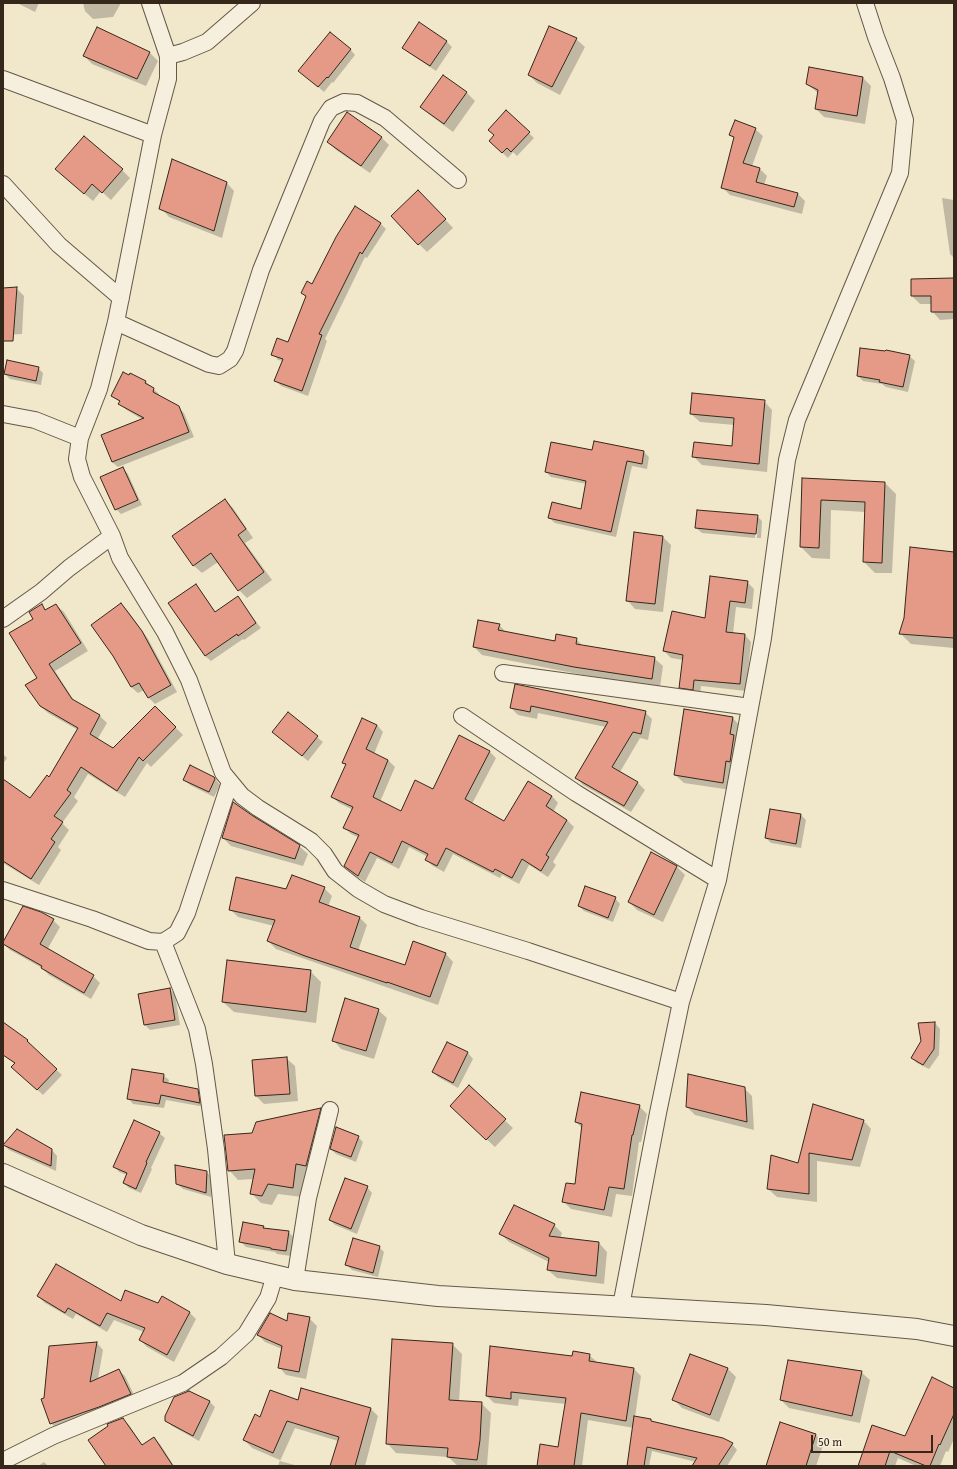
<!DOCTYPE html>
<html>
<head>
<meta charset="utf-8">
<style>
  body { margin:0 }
  #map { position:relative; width:957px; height:1469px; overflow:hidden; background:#f1e7cb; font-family:"Gentium Book Plus",serif }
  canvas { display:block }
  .frame { position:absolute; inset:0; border:4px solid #35281a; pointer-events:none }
  .scale { position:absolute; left:811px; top:1435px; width:122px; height:18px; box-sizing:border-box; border:2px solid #35281a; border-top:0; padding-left:5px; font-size:12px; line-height:14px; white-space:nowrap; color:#35281a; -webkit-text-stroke:3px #f6efdd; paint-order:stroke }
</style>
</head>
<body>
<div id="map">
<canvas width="957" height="1469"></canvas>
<div class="frame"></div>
<div class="scale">50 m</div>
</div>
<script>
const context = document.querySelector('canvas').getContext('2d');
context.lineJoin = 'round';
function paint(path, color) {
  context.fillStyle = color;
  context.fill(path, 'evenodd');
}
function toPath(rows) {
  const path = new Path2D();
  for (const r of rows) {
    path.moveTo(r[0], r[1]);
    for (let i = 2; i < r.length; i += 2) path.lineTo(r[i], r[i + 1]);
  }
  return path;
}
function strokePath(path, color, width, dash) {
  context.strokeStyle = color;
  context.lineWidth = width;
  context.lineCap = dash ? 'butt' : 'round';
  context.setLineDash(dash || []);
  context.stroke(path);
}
paint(toPath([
  [17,3,39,3,35,12],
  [83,3,121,3,113,17,93,19,85,11],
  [419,24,447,42,452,47,436,71,409,53,404,48],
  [576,39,585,47,560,95,537,83,529,75],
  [350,49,355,55,333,83,332,82,324,92,305,76],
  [150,53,158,61,146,86,92,64,84,56],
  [444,76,467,93,475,101,453,132,430,115,422,107],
  [863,78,871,86,865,124,824,117,816,109,818,93,807,84],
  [506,112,534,138,517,156,513,152,508,158,490,141,495,136],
  [755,129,763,136,752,166,759,168,767,176,764,185,798,194,805,201,802,214,730,195,723,188,735,140,731,135],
  [381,137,389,145,370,173,336,150,328,142],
  [122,170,130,178,111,200,101,191,93,201,64,177],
  [226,182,234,191,222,238,169,217,161,208],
  [942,198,954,200,954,258,950,254],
  [426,199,453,228,427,252,419,244],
  [381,224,386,229,367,258,365,257,325,339,327,341,308,396,281,386,276,381,283,361,278,360,273,354,289,343,307,298,302,293,313,285],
  [954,279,954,319,940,320,932,311,932,304,920,304,912,296],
  [16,288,24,296,22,334,3,335,3,289],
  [909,356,915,361,908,392,886,387,882,384,863,381,858,376],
  [38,368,43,373,41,385,10,379,5,374],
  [145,381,159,394,158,396,178,407,184,413,194,437,118,467,112,462,143,420,125,409,120,403,120,402,112,396],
  [764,401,772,410,767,472,702,465,694,457,733,447,735,425,700,422,691,414],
  [595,442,644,452,649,457,647,469,632,466,616,537,555,523,549,518,582,510,587,484,551,477,546,472,593,451],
  [123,468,128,474,142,505,121,514,116,509],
  [803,479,885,483,896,494,892,573,875,573,864,562,866,512,831,510,830,559,812,558,801,547],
  [225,500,233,508,253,538,245,543,272,580,247,598,239,590,218,562,202,573,193,565],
  [757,516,762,521,761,538,757,538,758,519,756,519,755,538,702,533,696,528],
  [635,533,663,537,671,545,663,612,635,609,627,600],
  [954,553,954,648,911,644,900,633],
  [747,582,754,589,752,609,736,607,733,634,745,635,751,642,746,691,701,686,700,696,687,694,680,687,683,660,671,658,664,651,706,619],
  [196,586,201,591,216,613,237,598,261,628,244,640,243,639,211,661,205,656],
  [121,604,128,611,148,639,177,692,155,704,148,697,144,690,138,693,131,687],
  [56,605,64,612,88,651,55,671,75,702,100,716,107,723,97,740,113,750,155,707,183,735,151,767,147,763,125,797,88,774,74,797,78,801,62,823,69,830,58,847,61,850,39,885,3,863,3,780,30,800,50,779,78,730,48,713,40,706,34,619,42,606,47,611],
  [499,625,507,633,556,643,576,639,583,646,654,658,663,666,660,687,583,675,482,655,474,647],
  [516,685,645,712,652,719,648,740,640,738,620,772,638,783,645,790,631,812,583,785,577,778,606,727,538,713,537,719,518,715,511,708],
  [288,714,323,742,308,761,273,732],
  [732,717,740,726,731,790,684,783,675,775],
  [377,725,383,732,374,754,388,760,395,767,380,802,401,812,433,790,460,737,490,752,496,758,472,804,505,822,552,796,558,803,553,812,567,820,574,827,553,862,556,865,548,877,529,865,519,884,502,875,500,878,453,854,444,872,433,866,426,860,428,857,409,847,399,869,377,858,365,882,352,873,345,866,359,838,351,834,345,828,353,810,339,803,332,797,346,765,343,763],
  [3,754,7,758,3,764],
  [214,777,220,785,214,797,190,785,184,780],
  [801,815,806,820,801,848,771,843,766,838],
  [252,817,299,846,308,854,303,866,231,846,223,838],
  [652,854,677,867,685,875,663,922,637,910,629,902],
  [324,888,332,896,328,907,359,917,367,925,358,951,405,966,414,943,446,954,453,962,438,1005,276,949,268,941,274,926,238,917,230,909,287,891],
  [615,898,620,904,613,922,584,911,579,906],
  [53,920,60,927,47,950,93,976,100,983,91,999,49,975,42,968,10,950,3,943],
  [310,971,321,982,316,1023,234,1012,223,1002],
  [170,989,175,995,180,1025,150,1030,145,1025],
  [378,1010,387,1018,374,1059,341,1049,333,1040],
  [935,1023,940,1029,939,1055,929,1069,917,1063,912,1058],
  [3,1025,27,1040,32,1046,32,1047,62,1075,43,1095,18,1072,15,1064,3,1055],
  [448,1043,468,1053,473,1059,458,1088,438,1077,433,1072],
  [286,1058,295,1066,298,1101,264,1104,256,1096,253,1061],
  [163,1075,169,1080,168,1084,197,1089,203,1095,205,1107,166,1100,164,1108,133,1104,128,1098],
  [469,1087,513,1128,495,1147,459,1114],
  [744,1088,752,1096,754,1130,695,1115,687,1107],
  [814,1105,863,1120,871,1129,860,1167,817,1161,817,1202,777,1197,768,1189,799,1164],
  [639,1106,647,1114,641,1142,639,1142,632,1196,616,1194,612,1217,571,1209,563,1201,576,1185,583,1129,576,1122],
  [320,1109,330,1119,316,1175,305,1174,302,1197,278,1194,272,1205,261,1203,251,1193,254,1179,238,1180,229,1170,253,1134],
  [159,1133,165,1138,151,1168,152,1169,141,1193,129,1188,124,1183,127,1175,119,1172,114,1166],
  [358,1137,363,1142,356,1162,336,1154,331,1149],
  [4,1145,52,1150,57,1156,56,1171,9,1150],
  [206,1172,212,1177,211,1197,183,1189,177,1184],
  [367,1187,372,1193,357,1234,335,1225,330,1220],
  [554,1225,562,1233,560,1239,599,1243,607,1252,604,1284,557,1278,548,1270,549,1262,509,1242,500,1233],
  [263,1227,265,1229,288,1232,294,1237,291,1256,277,1254,275,1252,246,1247,241,1242],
  [379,1247,384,1252,378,1277,352,1270,347,1265],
  [38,1296,159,1305,189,1312,196,1319,174,1362,147,1347,140,1340,144,1332,114,1320,107,1332,76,1314,73,1319,45,1303],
  [309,1318,317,1326,306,1379,286,1375,279,1367,282,1349,265,1342,258,1335,287,1322],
  [97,1343,103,1350,98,1379,118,1370,125,1376,137,1401,58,1430,51,1423,45,1398],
  [452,1344,462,1354,459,1402,481,1403,491,1413,487,1466,458,1466,448,1457,396,1453,387,1443],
  [589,1355,597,1362,634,1369,641,1376,635,1417,650,1420,653,1422,732,1444,737,1450,727,1466,693,1466,696,1462,652,1451,649,1466,628,1466,634,1428,588,1420,582,1466,538,1466,559,1448,566,1404,519,1399,518,1406,494,1403,487,1396,573,1358],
  [691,1355,728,1369,736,1377,719,1422,682,1408,674,1400],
  [861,1372,870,1380,860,1423,789,1408,781,1400],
  [302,1389,371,1409,378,1416,365,1466,331,1466,338,1441,295,1428,280,1461,298,1466,278,1466,280,1460,252,1448,244,1440,260,1418,298,1401],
  [954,1389,954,1439,948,1452,946,1451,940,1466,916,1466,898,1458,895,1466,859,1466,905,1437],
  [210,1402,215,1407,199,1441,172,1426,166,1420],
  [122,1419,129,1425,143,1446,154,1438,160,1444,174,1466,107,1466],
  [816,1435,824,1443,816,1466,767,1466],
  [44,1462,48,1466,38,1466]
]), '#0003');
const building = toPath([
  [419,22,447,41,430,66,402,48,419,22],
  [549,26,577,38,552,87,528,75,549,26],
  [97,27,150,52,137,79,83,56,97,27],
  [330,32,351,49,328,78,327,77,318,87,298,71,330,32],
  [809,67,863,77,857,116,815,109,818,90,806,84,809,67],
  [443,75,467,92,444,124,420,107,443,75],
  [506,110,530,132,511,152,507,148,502,153,489,141,494,135,488,130,506,110],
  [347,112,382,137,361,166,327,142,347,112],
  [735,120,756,128,743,163,760,168,756,182,798,193,794,207,721,188,734,137,729,135,735,120],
  [84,136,123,169,102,193,92,184,84,194,55,169,84,136],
  [172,159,227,182,214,231,159,209,172,159],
  [418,190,446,219,418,245,391,216,418,190],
  [355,206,381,223,362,254,360,252,319,334,322,335,302,391,274,381,283,359,271,355,277,338,288,342,306,296,301,293,307,281,312,284,336,237,355,206],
  [954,278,954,312,931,312,931,296,911,296,911,279,954,278],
  [17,287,13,341,3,341,3,288,17,287],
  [860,348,885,351,886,350,910,355,903,387,879,382,880,380,857,376,860,348],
  [7,360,39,367,36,381,4,374,7,360],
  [123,372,129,375,130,373,146,381,145,383,154,388,153,392,179,406,189,432,112,462,101,435,144,418,118,404,120,401,111,396,123,372],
  [692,393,765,400,759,464,692,457,694,442,732,446,734,418,690,414,692,393],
  [594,441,644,451,642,464,627,461,611,532,548,518,552,502,581,509,586,481,545,472,551,442,592,450,594,441],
  [123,467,138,500,115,510,100,477,123,467],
  [802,478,885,482,882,563,863,562,865,502,821,500,819,548,800,547,802,478],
  [225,499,246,529,238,535,264,572,238,591,211,553,193,566,172,536,225,499],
  [697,510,758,515,756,534,695,528,697,510],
  [634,532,663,536,655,604,626,601,634,532],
  [910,547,954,552,954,638,899,634,904,618,910,547],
  [710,576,748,581,745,603,730,601,726,632,745,634,740,684,694,680,693,690,679,688,683,655,663,651,672,611,705,618,710,576],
  [196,584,215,612,238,596,256,623,238,636,237,634,205,656,168,603,196,584],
  [121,603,142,631,171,685,148,698,139,683,131,687,113,656,91,625,121,603],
  [42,604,45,610,56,604,81,643,49,664,72,699,100,715,90,734,113,748,155,706,176,727,143,761,139,757,117,791,81,767,67,790,71,793,54,816,63,822,51,839,55,842,31,879,3,861,3,779,30,798,47,775,49,777,78,728,40,706,25,685,37,678,9,633,33,619,29,612,42,604],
  [478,620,500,624,498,630,555,641,556,634,577,638,576,644,655,657,652,679,574,667,473,647,478,620],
  [515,684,646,711,641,734,633,732,612,767,638,782,624,806,575,778,608,722,531,706,530,712,510,708,515,684],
  [684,709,733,717,730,734,734,735,730,762,726,761,723,783,674,775,684,709],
  [288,712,318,736,302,756,272,732,288,712],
  [362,718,377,725,366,749,388,760,373,797,401,811,415,780,433,789,459,735,490,751,465,799,504,821,528,781,552,796,546,806,567,820,546,855,549,857,541,871,522,859,512,878,495,869,493,872,446,848,437,866,425,860,428,854,402,841,392,863,370,852,358,876,344,866,359,835,343,828,353,807,331,797,346,764,342,763,362,718],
  [190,765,214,777,215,779,209,792,183,780,190,765],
  [233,802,253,816,300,845,295,859,222,838,233,802],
  [770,809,801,814,796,844,765,838,770,809],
  [651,852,677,866,654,915,628,902,651,852],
  [292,875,325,887,319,902,360,917,350,947,405,965,413,941,446,953,430,997,387,982,387,983,305,956,267,941,275,920,229,910,236,877,286,889,292,875],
  [585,886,616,897,608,918,578,906,585,886],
  [23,906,41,912,54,919,40,944,94,975,84,993,41,968,42,966,3,944,3,942,23,906],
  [227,960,311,970,306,1012,222,1002,227,960],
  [170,988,175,1020,144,1025,138,994,170,988],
  [345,998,379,1009,366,1051,332,1041,345,998],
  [3,1022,28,1040,27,1041,57,1069,37,1090,11,1067,15,1063,3,1055,3,1022],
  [935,1022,934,1049,923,1065,911,1058,921,1041,918,1023,935,1022],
  [447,1042,468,1052,453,1083,432,1072,447,1042],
  [287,1057,290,1094,255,1096,252,1060,287,1057],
  [132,1069,164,1074,163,1082,198,1089,200,1103,161,1095,159,1104,127,1099,132,1069],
  [688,1074,745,1087,747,1122,686,1107,688,1074],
  [469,1085,506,1119,486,1140,450,1106,469,1085],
  [581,1092,640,1105,633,1135,632,1135,624,1189,609,1187,604,1210,562,1202,566,1183,575,1184,582,1124,575,1122,581,1092],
  [813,1104,864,1120,852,1160,809,1153,809,1194,767,1189,771,1155,798,1163,813,1104],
  [321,1108,306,1166,296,1164,293,1188,268,1184,262,1196,250,1194,255,1169,228,1171,224,1135,252,1133,256,1122,321,1108],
  [134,1120,160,1132,146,1162,147,1163,136,1189,123,1183,127,1173,113,1167,134,1120],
  [336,1127,359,1136,351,1157,330,1149,336,1127],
  [17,1129,52,1149,51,1166,3,1145,17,1129],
  [175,1165,207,1171,206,1193,176,1184,175,1165],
  [345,1178,368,1186,351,1229,329,1220,345,1178],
  [514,1205,555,1224,549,1236,599,1242,596,1276,547,1270,549,1258,499,1234,514,1205],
  [243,1222,264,1226,263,1228,289,1231,286,1251,271,1249,271,1248,239,1242,243,1222],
  [353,1238,380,1246,373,1273,345,1265,353,1238],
  [56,1264,121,1301,125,1290,158,1303,162,1296,190,1312,167,1355,139,1340,145,1328,107,1313,100,1326,68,1308,65,1313,37,1296,56,1264],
  [270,1313,287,1321,288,1313,310,1317,299,1372,278,1368,282,1346,257,1335,270,1313],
  [392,1339,453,1343,449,1400,482,1402,480,1440,477,1460,447,1457,448,1448,386,1444,392,1339],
  [97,1342,90,1382,119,1369,131,1394,99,1407,50,1424,41,1399,44,1398,49,1346,97,1342],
  [490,1346,572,1356,573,1351,590,1354,589,1361,634,1368,626,1421,581,1413,574,1466,537,1466,540,1444,558,1447,566,1398,511,1392,511,1399,486,1396,490,1346],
  [690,1354,728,1368,710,1415,672,1400,690,1354],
  [788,1360,862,1371,852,1416,780,1400,788,1360],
  [932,1377,954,1388,954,1414,940,1445,939,1444,930,1466,926,1466,890,1451,885,1466,858,1466,872,1425,905,1436,932,1377],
  [301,1388,371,1408,355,1466,330,1466,339,1437,287,1421,273,1453,243,1440,255,1414,260,1417,270,1390,298,1400,301,1388],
  [189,1391,210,1401,193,1436,165,1421,165,1416,174,1397,189,1391],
  [634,1416,651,1419,651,1421,723,1438,733,1443,718,1466,692,1466,697,1458,647,1447,644,1466,627,1466,634,1416],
  [123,1418,142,1445,154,1437,173,1466,106,1466,88,1440,108,1426,107,1424,123,1418],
  [780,1422,816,1434,806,1466,766,1466,780,1422]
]);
paint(building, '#e59987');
strokePath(building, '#35281a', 1);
const minor = toPath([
  [150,3,168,56,168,79,153,135,116,322,99,389,80,438,77,459,82,477,112,536,120,558,165,632,189,680,223,773,242,796,258,808,311,841,324,854,335,871,358,889,384,904,421,918,528,951,681,1002],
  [168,56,183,52,207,42,252,3],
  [3,79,153,135],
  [3,184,59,245,121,298],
  [116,322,209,364,219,366,230,359,235,351,261,270,322,121,331,108,344,102,357,103,385,118,458,180],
  [3,414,35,420,80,438],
  [3,619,41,592,69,568,112,536],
  [503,673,750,707],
  [462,716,576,793,718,880],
  [3,890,92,919,149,941,163,942,177,933,187,913,230,782],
  [163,942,197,1029,204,1064,216,1149,227,1264],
  [295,1280,308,1198,330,1110],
  [621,1306,658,1113,681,1002,718,880,763,638,787,460,797,420,900,173,905,120,892,78,876,37,865,3],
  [3,1461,53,1436,183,1383,221,1357,246,1334,268,1298,275,1275]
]);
const tertiary = toPath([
  [3,1174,141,1235,227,1264,295,1280,438,1296,766,1315,917,1329,954,1336]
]);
strokePath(minor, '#645846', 18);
strokePath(tertiary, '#645846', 22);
strokePath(minor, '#f6efdd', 16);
strokePath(tertiary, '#f6efdd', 20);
</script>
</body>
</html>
